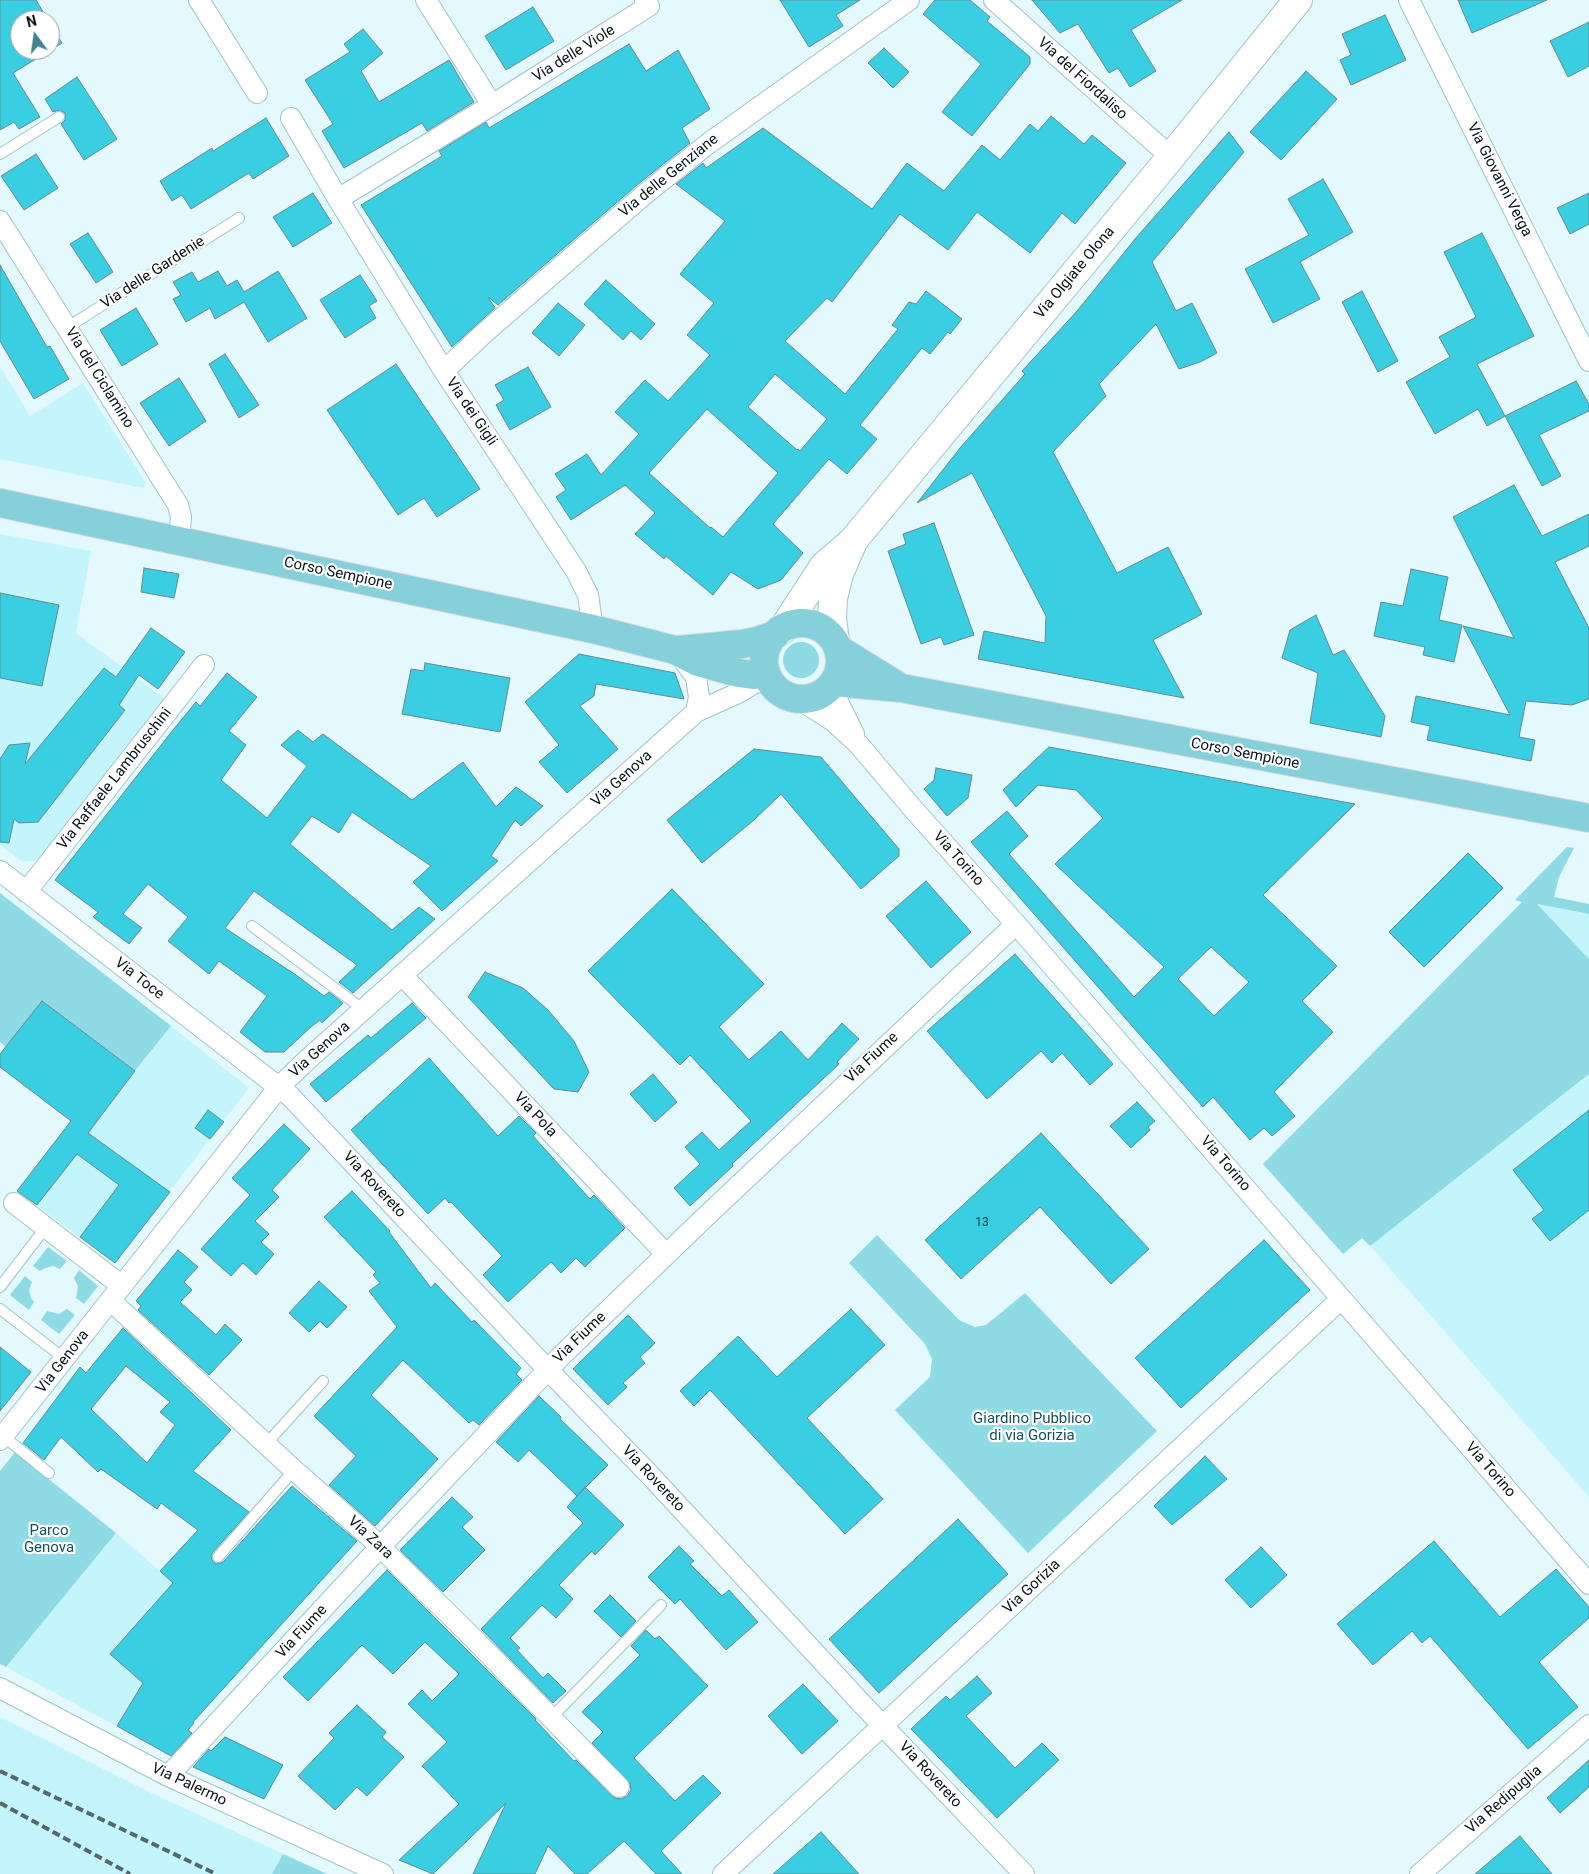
<!DOCTYPE html>
<html>
<head>
<meta charset="utf-8">
<style>
  body { margin:0 }
  #map { position:relative; width:1589px; height:1874px; overflow:hidden; background:#e3f9fd; font-family:Roboto,sans-serif }
  canvas { display:block }
  .north { position:absolute; left:10px; top:10px; width:50px; height:50px; box-sizing:border-box; background:#fff; border:1px solid #9ca1a2; border-radius:50%; rotate:346deg; font-size:14px; font-weight:700; line-height:20px; text-align:center; color:#071416 }
  .north::after { content:''; display:block; margin:auto; width:18px; height:22px; background:#3e858f; clip-path:polygon(50% 0,100% 100%,50% 72%,0 100%) }
</style>
</head>
<body>
<div id="map">
<canvas width="1589" height="1874"></canvas>
<div class="north">N</div>
</div>
<script>
const context = document.querySelector('canvas').getContext('2d');
context.lineJoin = 'round';
function paint(path, color) {
  context.fillStyle = color;
  context.fill(path, 'evenodd');
}
function toPath(rows) {
  const path = new Path2D();
  for (const r of rows) {
    if (r.length === 3) {
      path.moveTo(r[0] + r[2], r[1]);
      path.arc(r[0], r[1], r[2], 0, 2 * Math.PI);
      continue;
    }
    path.moveTo(r[0], r[1]);
    for (let i = 2; i < r.length; i += 2) path.lineTo(r[i], r[i + 1]);
  }
  return path;
}
function strokePath(path, color, width, dash) {
  context.strokeStyle = color;
  context.lineWidth = width;
  context.lineCap = dash ? 'butt' : 'round';
  context.setLineDash(dash || []);
  context.stroke(path);
}
function drawText(font, color, halo, rows, align = 'center') {
  context.font = font + ' Roboto,sans-serif';
  context.lineWidth = 4.5;
  context.setLineDash([]);
  context.textBaseline = 'middle';
  context.strokeStyle = halo;
  context.fillStyle = color;
  for (const [text, x, y, turn = 0] of rows) {
    context.save();
    context.translate(x, y);
    context.rotate((+turn || 0) * Math.PI / 180);
    context.textAlign = isNaN(turn) ? turn : align;
    if (halo) context.strokeText(text, 0, 0);
    context.fillText(text, 0, 0);
    context.restore();
  }
}
paint(toPath([
  [0,366,30,416,83,383,146,483,143,488,0,459],
  [0,534,91,551,76,633,164,698,39,860,23,862,0,845],
  [1522,901,1589,914,1589,1497,1370,1246,1398,1222],
  [171,1026,249,1088,115,1263,17,1191,88,1132],
  [292,1486,356,1542,239,1673,165,1752,6,1667,116,1533,192,1599],
  [0,1717,147,1791,327,1874,0,1874]
]), '#c5f5fc');
paint(toPath([
  [801,660,18],
  [1567,847,1574,848,1559,877,1554,897,1589,904,1589,914,1537,904,1589,959,1589,1074,1370,1246,1362,1238,1343,1254,1263,1164,1522,902,1515,900],
  [0,893,171,1026,135,1071,42,1001,6,1047,0,1042],
  [877,1235,959,1320,975,1327,986,1325,1025,1293,1157,1431,1028,1553,895,1410,930,1377,932,1359,925,1344,849,1263],
  [48,1247,67,1261,60,1269,53,1266,45,1268,40,1271,33,1266],
  [79,1270,98,1286,84,1304,76,1298,78,1286,74,1278],
  [25,1276,32,1282,29,1290,31,1298,34,1302,29,1310,10,1295],
  [67,1309,75,1315,59,1334,41,1320,47,1311,59,1314],
  [15,1452,116,1533,6,1667,0,1664,0,1471],
  [283,1854,327,1874,272,1874]
]), '#8edae5');
const building = toPath([
  [0,0,36,0,48,20,20,20,20,50,50,50,50,24,62,43,13,73,40,117,19,129,14,122,0,130,0,0],
  [780,0,860,0,836,15,843,26,809,47,780,0],
  [935,0,970,0,990,17,987,21,1030,57,1030,64,972,136,942,112,981,64,923,14,935,0],
  [1032,0,1182,0,1131,30,1156,71,1130,87,1118,68,1109,73,1078,24,1060,33,1032,0],
  [1458,0,1547,0,1472,33,1458,0],
  [533,7,554,41,506,70,485,36,533,7],
  [1385,15,1406,60,1351,85,1340,60,1351,55,1342,34,1385,15],
  [1589,22,1589,66,1568,77,1550,41,1589,22],
  [363,29,383,53,361,71,379,102,449,60,474,102,427,131,422,123,344,168,322,131,333,124,305,80,350,52,344,44,363,29],
  [629,44,646,71,678,50,710,109,682,128,690,143,637,185,498,305,488,297,495,308,452,347,361,205,442,156,439,151,486,122,489,128,629,44],
  [884,48,909,72,893,88,868,63,884,48],
  [1306,71,1337,99,1281,160,1250,132,1306,71],
  [77,77,117,139,84,160,61,124,65,120,65,113,59,110,53,112,45,99,77,77],
  [1051,116,1084,144,1092,135,1126,163,1075,224,1062,213,1030,253,977,212,948,250,900,214,832,302,827,298,785,341,845,394,898,329,892,325,909,302,916,304,926,291,962,319,950,334,948,332,930,354,922,348,860,425,877,439,847,474,829,459,773,524,803,553,781,580,758,589,731,572,713,595,666,556,664,559,635,534,655,513,625,485,571,520,556,497,566,490,555,474,587,454,601,475,639,434,615,412,645,380,668,401,710,355,687,335,714,303,680,274,725,221,676,184,703,163,706,168,763,128,872,209,907,163,944,191,982,145,1000,160,1030,124,1038,131,1051,116],
  [775,374,827,419,800,451,798,449,797,450,748,407,775,374],
  [707,409,778,473,723,537,711,527,710,528,649,473,707,409],
  [266,118,289,156,253,179,249,173,191,209,182,195,172,201,160,181,212,148,213,151,266,118],
  [1229,132,1244,152,1152,262,1176,311,1192,303,1217,353,1200,362,1179,369,1156,324,1099,384,1106,396,1053,452,1117,573,1168,547,1202,614,1153,640,1184,698,978,659,984,631,1045,643,1046,616,972,473,917,503,960,448,1025,374,1022,371,1078,310,1135,239,1229,132],
  [36,154,58,188,24,210,1,176,36,154],
  [1323,179,1353,232,1300,262,1320,299,1273,323,1245,269,1309,235,1288,199,1323,179],
  [313,193,332,223,293,247,273,217,313,193],
  [1589,193,1589,224,1570,234,1557,208,1589,193],
  [88,233,113,272,96,283,70,244,88,233],
  [1482,233,1534,336,1477,364,1505,416,1487,426,1478,409,1435,434,1406,382,1450,357,1439,337,1476,317,1444,252,1482,233],
  [0,265,47,347,50,346,69,379,34,399,0,341,0,265],
  [218,271,227,286,237,280,244,292,278,271,307,318,268,342,244,302,215,319,210,308,186,322,173,299,181,295,173,282,192,272,198,282,218,271],
  [360,275,377,301,369,306,376,318,345,338,320,300,360,275],
  [606,280,655,324,641,340,631,331,623,340,584,304,606,280],
  [1362,291,1398,361,1378,372,1342,302,1362,291],
  [558,303,585,325,559,356,532,333,558,303],
  [136,308,158,344,122,366,100,330,136,308],
  [225,354,259,405,239,418,209,364,225,354],
  [396,364,480,489,437,517,424,498,398,515,327,410,396,364],
  [528,367,551,407,510,430,496,405,504,400,495,385,528,367],
  [179,378,206,421,169,446,140,403,179,378],
  [1576,381,1589,404,1589,411,1539,435,1561,476,1542,486,1505,416,1576,381],
  [1514,485,1542,536,1589,514,1589,546,1555,562,1589,628,1589,699,1572,705,1526,701,1519,737,1535,740,1531,761,1427,740,1430,726,1411,722,1416,696,1510,715,1463,626,1514,638,1453,517,1514,485],
  [934,523,974,635,944,645,941,637,921,644,888,551,906,544,903,534,934,523],
  [144,568,179,574,174,598,141,592,144,568],
  [1411,569,1448,577,1439,620,1462,625,1454,662,1423,655,1425,647,1374,636,1381,602,1403,606,1411,569],
  [0,593,59,605,42,686,0,678,0,593],
  [1316,615,1333,655,1344,650,1385,716,1381,737,1310,723,1318,673,1282,658,1290,630,1316,615],
  [151,628,185,652,158,689,139,675,119,705,125,710,38,822,19,823,14,819,9,843,0,842,0,759,9,745,30,743,25,764,104,668,116,677,151,628],
  [579,654,675,673,684,699,596,684,594,696,580,706,618,749,567,793,539,762,559,745,525,702,579,654],
  [425,663,510,678,500,732,402,714,411,669,424,671,425,663],
  [227,673,257,697,229,731,246,745,221,780,267,818,307,766,281,745,298,730,313,742,323,734,412,800,463,762,496,807,516,787,543,806,521,826,515,820,491,856,498,861,442,911,413,882,431,866,352,812,339,833,312,816,290,844,392,930,419,907,435,919,353,993,339,982,357,965,254,891,225,928,296,975,324,996,329,992,343,1003,322,1023,320,1020,312,1026,284,1052,265,1052,240,1032,267,996,219,961,209,974,168,941,188,917,148,884,123,914,142,928,129,944,93,917,98,912,55,880,173,730,196,702,200,706,227,673],
  [1049,747,1355,804,1263,895,1337,966,1302,1001,1333,1032,1274,1092,1295,1116,1272,1136,1264,1128,1250,1140,1213,1097,1203,1107,971,842,1007,811,1028,836,1009,854,1134,997,1164,967,1055,864,1103,818,1076,790,1038,785,1016,807,1003,790,1049,747],
  [1211,947,1249,982,1214,1016,1178,979,1211,947],
  [754,749,821,757,899,849,899,856,861,889,781,794,754,820,702,863,667,820,754,749],
  [936,768,972,775,968,798,947,816,924,789,934,780,936,768],
  [1468,853,1503,888,1424,967,1389,932,1468,853],
  [926,881,971,932,931,968,886,916,926,881],
  [672,889,764,984,719,1027,749,1060,781,1031,808,1060,842,1023,859,1039,837,1062,839,1064,732,1164,733,1166,690,1206,674,1188,700,1164,685,1147,702,1132,719,1150,751,1121,690,1055,680,1065,588,971,672,889],
  [1015,954,1113,1064,1090,1085,1062,1053,1052,1063,1041,1051,987,1099,927,1031,1015,954],
  [485,972,523,988,548,1010,574,1041,589,1072,578,1092,554,1089,468,997,485,972],
  [42,1001,135,1071,88,1133,170,1192,115,1263,80,1237,119,1185,77,1154,37,1205,17,1191,71,1121,0,1067,0,1054,42,1001],
  [412,1003,426,1018,326,1102,310,1084,368,1035,371,1038,412,1003],
  [429,1058,498,1136,519,1116,536,1133,533,1136,590,1199,594,1195,625,1228,585,1267,576,1258,561,1273,551,1262,508,1302,483,1275,502,1256,451,1202,449,1203,445,1198,428,1214,351,1130,429,1058],
  [653,1074,677,1102,655,1122,630,1094,653,1074],
  [1137,1102,1155,1121,1148,1127,1150,1130,1131,1148,1110,1126,1137,1102],
  [208,1110,224,1122,210,1139,195,1128,208,1110],
  [1589,1110,1589,1210,1550,1241,1532,1219,1544,1210,1513,1170,1589,1110],
  [284,1124,310,1149,272,1190,279,1197,255,1221,269,1234,261,1242,274,1254,256,1275,243,1263,231,1276,201,1249,250,1195,232,1178,284,1124],
  [1041,1133,1149,1249,1111,1284,1040,1207,961,1279,925,1240,1041,1133],
  [352,1191,390,1231,389,1232,431,1288,435,1283,472,1322,474,1320,521,1368,516,1374,522,1380,479,1425,473,1420,469,1423,403,1360,371,1395,438,1459,375,1526,329,1485,356,1456,314,1416,397,1327,369,1291,380,1283,373,1275,376,1272,324,1217,352,1191],
  [1264,1240,1310,1290,1181,1408,1135,1358,1264,1240],
  [178,1250,198,1267,184,1282,192,1290,180,1302,216,1335,225,1324,242,1340,209,1375,138,1310,141,1306,136,1301,178,1250],
  [319,1281,347,1307,327,1328,320,1321,309,1332,289,1313,319,1281],
  [851,1309,885,1345,807,1418,883,1499,845,1534,710,1390,694,1406,680,1391,738,1336,777,1377,851,1309],
  [628,1315,655,1343,640,1357,645,1363,623,1383,627,1387,608,1405,573,1369,628,1315],
  [123,1328,231,1430,193,1471,249,1512,213,1552,211,1556,213,1562,217,1564,223,1562,292,1486,357,1541,193,1722,194,1723,188,1730,192,1733,171,1756,117,1726,143,1683,110,1654,173,1583,160,1571,198,1530,161,1503,157,1509,101,1469,98,1472,61,1437,44,1460,23,1443,80,1367,86,1373,123,1328],
  [126,1366,170,1402,160,1412,175,1425,147,1463,91,1409,126,1366],
  [0,1347,31,1372,0,1411,0,1347],
  [539,1396,561,1417,560,1419,608,1465,577,1496,529,1450,518,1462,496,1442,539,1396],
  [1205,1456,1227,1479,1172,1525,1154,1506,1205,1456],
  [585,1487,624,1525,595,1555,592,1551,559,1585,573,1599,556,1618,542,1605,510,1638,520,1648,517,1650,543,1678,548,1673,566,1691,553,1703,481,1629,583,1523,567,1507,585,1487],
  [452,1497,473,1517,462,1527,485,1550,443,1592,400,1550,452,1497],
  [958,1519,1008,1574,879,1693,829,1639,958,1519],
  [1434,1541,1500,1617,1556,1569,1589,1607,1589,1618,1539,1662,1578,1707,1528,1749,1430,1636,1422,1643,1412,1631,1373,1665,1337,1624,1434,1541],
  [679,1546,694,1561,690,1564,722,1596,729,1590,758,1622,726,1650,680,1599,675,1604,648,1577,679,1546],
  [1261,1547,1287,1575,1251,1608,1225,1580,1261,1547],
  [387,1570,536,1719,535,1720,574,1761,576,1760,615,1798,621,1799,627,1796,631,1790,630,1784,592,1743,603,1732,582,1712,640,1655,631,1646,646,1630,655,1639,659,1636,708,1686,634,1758,675,1801,703,1775,721,1793,661,1851,682,1874,656,1874,624,1841,587,1874,575,1874,548,1846,535,1874,473,1874,506,1803,433,1874,399,1860,459,1804,422,1766,447,1742,408,1704,422,1690,432,1701,459,1674,425,1642,393,1674,362,1645,308,1701,283,1677,387,1570],
  [610,1595,636,1621,621,1637,594,1611,610,1595],
  [977,1676,992,1693,966,1716,1015,1768,1042,1743,1059,1760,997,1818,911,1729,946,1696,950,1700,977,1676],
  [803,1684,838,1721,802,1754,768,1716,803,1684],
  [357,1705,386,1732,382,1737,404,1757,367,1796,357,1787,335,1810,298,1776,334,1738,329,1733,357,1705],
  [225,1737,283,1765,264,1799,193,1767,209,1749,211,1751,225,1737],
  [1589,1760,1589,1787,1560,1813,1547,1798,1589,1760],
  [821,1832,859,1874,773,1874,821,1832],
  [1520,1836,1552,1874,1475,1874,1520,1836]
]);
paint(building, '#39cee1');
strokePath(building, '#67898f', 1);
const lane = toPath([
  [0,154,59,117],
  [68,327,239,218],
  [252,926,364,1010],
  [0,1287,46,1227],
  [0,1309,65,1359],
  [3,1436,49,1473],
  [267,1443,323,1381],
  [218,1557,294,1470],
  [551,1718,661,1605]
]);
const street = toPath([
  [199,0,257,93],
  [426,0,492,105],
  [994,0,1171,157],
  [1409,0,1589,361],
  [291,118,338,199],
  [0,221,178,505,181,517,179,541],
  [444,371,482,335,645,194,709,143,909,0],
  [593,629,588,595,576,571,444,371,338,199,492,105,649,6,645,0],
  [678,653,696,677,699,697,696,712],
  [830,686,854,734],
  [799,699,833,721,859,745,914,810,1016,924,1589,1584],
  [0,871,290,1096,548,1370,648,1473,864,1706,1024,1874],
  [26,892,204,665],
  [403,976,666,1254],
  [14,1203,122,1286],
  [111,1301,294,1470,369,1536,467,1632,619,1787],
  [0,1440,279,1087,307,1060,696,712,738,693,760,680,767,675],
  [0,1688,168,1776,383,1874],
  [168,1776,380,1547,559,1358,701,1221,1016,924],
  [723,1874,1341,1299],
  [1420,1874,1589,1725]
]);
const secondary = toPath([
  [783,629,824,566,852,542,1171,157,1298,0],
  [835,641,832,619,833,598,839,574,852,544]
]);
const primary = toPath([
  [0,503,593,629,675,650,698,662,739,673,753,675,766,672],
  [802,661,38],
  [838,649,898,686],
  [679,650,742,644,757,641,775,635],
  [834,682,901,688,1589,818]
]);
strokePath(lane, '#9fc4c9', 12);
strokePath(street, '#9fc4c9', 22);
strokePath(secondary, '#9fc4c9', 30);
strokePath(primary, '#d7d9da', 30);
strokePath(lane, '#fff', 10);
strokePath(street, '#fff', 20);
strokePath(secondary, '#fff', 28);
strokePath(primary, '#85d0da', 28);
strokePath(toPath([
  [0,1771,216,1874],
  [0,1803,130,1874]
]), '#57686a', 4, [8, 4]);
drawText('12px', '#144249', null, [
  ["13",982,1223]
]);
drawText('15px', '#071416', '#fff', [
  ["Via delle Viole",574,54,-32],
  ["Via del Fiordaliso",1082,79,42],
  ["Via delle Genziane",669,176,-39],
  ["Via Giovanni Verga",1499,180,63],
  ["Via delle Gardenie",153,273,-33],
  ["Via Olgiate Olona",1075,273,-50],
  ["Via del Ciclamino",99,378,58],
  ["Via dei Gigli",471,412,56],
  ["Corso Sempione",338,574,12],
  ["Corso Sempione",1245,754,11],
  ["Via Raffaele Lambruschini",115,779,-52],
  ["Via Genova",622,779,-42],
  ["Via Torino",958,859,48],
  ["Via Toce",139,979,38],
  ["Via Genova",320,1050,-42],
  ["Via Fiume",872,1058,-43],
  ["Via Pola",535,1115,47],
  ["Via Torino",1225,1164,49],
  ["Via Rovereto",374,1185,47],
  ["Via Fiume",580,1338,-44],
  ["Via Genova",63,1362,-52],
  ["Via Torino",1490,1470,49],
  ["Via Rovereto",653,1479,47],
  ["Via Zara",370,1538,43],
  ["Via Gorizia",1032,1587,-43],
  ["Via Fiume",302,1632,-47],
  ["Via Rovereto",930,1775,47],
  ["Via Palermo",189,1785,25],
  ["Via Redipuglia",1504,1800,-41]
]);
drawText('15px', '#145159', '#fff', [
  ["Giardino Pubblico",1032,1419],
  ["di via Gorizia",1032,1436],
  ["Parco",49,1531],
  ["Genova",49,1548]
]);
</script>
</body>
</html>
